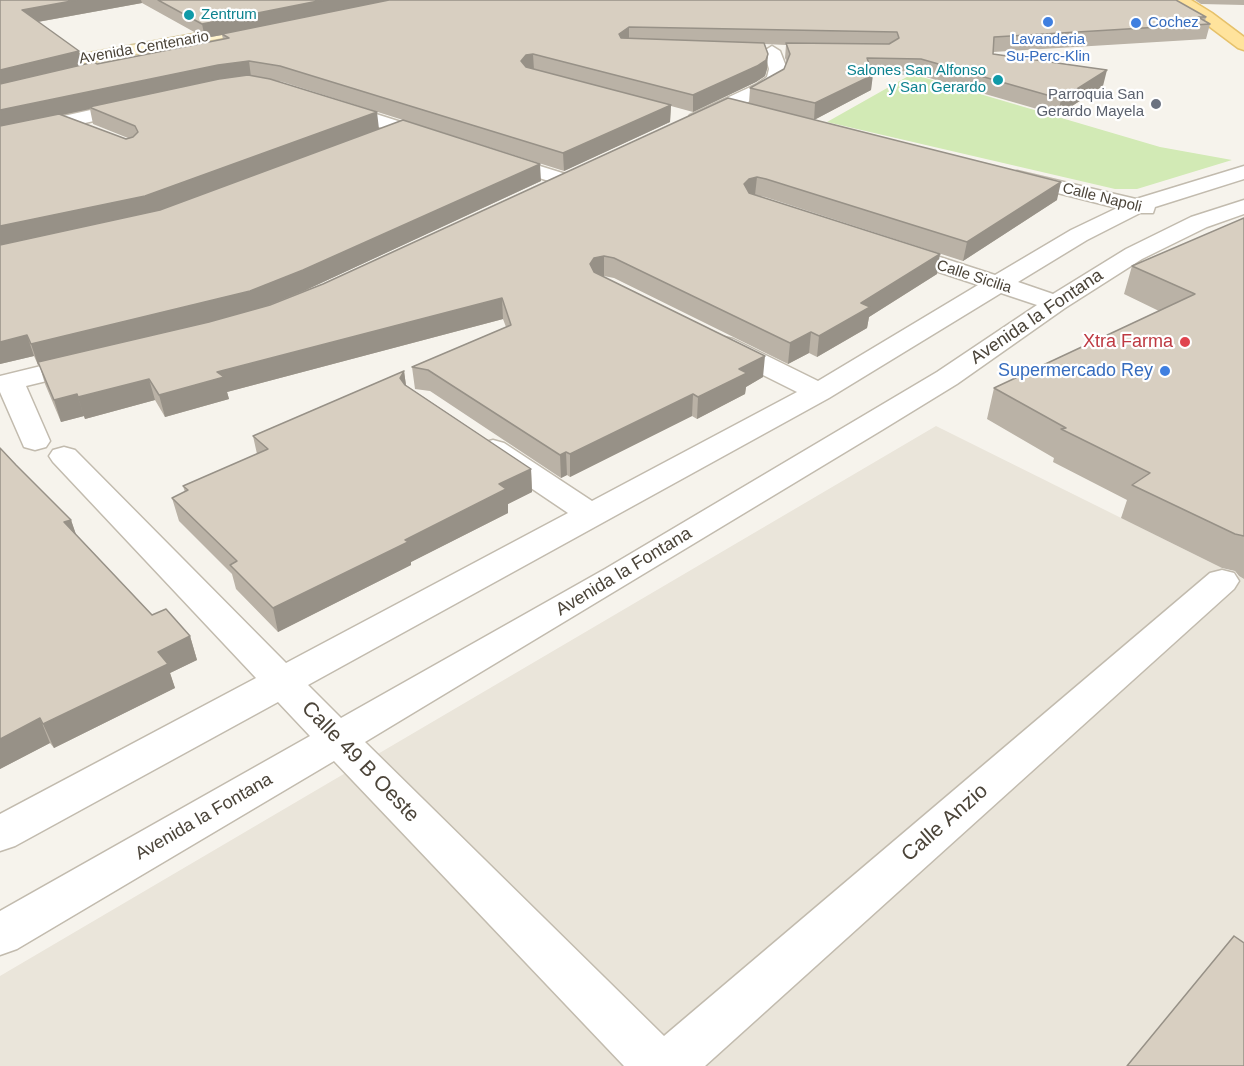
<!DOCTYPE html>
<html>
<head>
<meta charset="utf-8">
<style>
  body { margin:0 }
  canvas { display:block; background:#f6f3ec }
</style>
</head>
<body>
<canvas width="1244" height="1066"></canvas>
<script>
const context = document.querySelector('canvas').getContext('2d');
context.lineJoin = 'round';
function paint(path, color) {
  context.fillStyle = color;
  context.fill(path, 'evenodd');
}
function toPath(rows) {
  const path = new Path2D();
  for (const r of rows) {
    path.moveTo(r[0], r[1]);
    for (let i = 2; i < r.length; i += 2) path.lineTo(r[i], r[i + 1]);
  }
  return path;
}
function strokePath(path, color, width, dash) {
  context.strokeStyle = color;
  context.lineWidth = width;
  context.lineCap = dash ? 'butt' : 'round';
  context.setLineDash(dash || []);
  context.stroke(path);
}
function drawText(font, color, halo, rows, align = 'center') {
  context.font = font + ' Helvetica,sans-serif';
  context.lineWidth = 4.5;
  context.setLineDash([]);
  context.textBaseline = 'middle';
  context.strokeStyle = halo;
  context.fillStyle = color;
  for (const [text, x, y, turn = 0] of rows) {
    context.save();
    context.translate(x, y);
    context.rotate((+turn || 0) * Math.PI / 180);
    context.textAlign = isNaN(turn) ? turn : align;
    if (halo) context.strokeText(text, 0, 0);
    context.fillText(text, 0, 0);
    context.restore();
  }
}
paint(toPath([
  [936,426,1244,579,1244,1066,0,1066,0,976]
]), '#eae5da');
paint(toPath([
  [912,74,1160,147,1232,160,1137,189,1115,189,827,122]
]), '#d2eab5');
const street = toPath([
  [772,46,780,51,787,69,781,83,769,92,704,123,690,123,688,119,690,115,757,84,767,77,769,69,764,51,772,46],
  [136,100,143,102,145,106,143,110,0,142,0,130,136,100],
  [335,101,442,135,445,139,442,143,435,145,328,111,326,107,328,103,335,101],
  [498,153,572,176,575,180,572,184,565,186,491,163,488,159,491,155,498,153],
  [1244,166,1244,179,1155,207,1153,213,1140,213,1087,240,1018,282,1053,294,1126,249,1191,217,1244,200,1244,214,1207,227,1142,259,1065,308,957,384,882,430,365,742,664,1036,1210,573,1222,570,1234,573,1239,581,1234,589,705,1066,624,1066,334,761,17,949,0,955,0,911,310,736,278,702,15,846,0,851,0,814,256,678,53,462,49,456,53,450,64,447,75,450,286,663,568,513,482,455,478,449,482,443,493,440,504,443,592,501,797,392,715,351,711,345,715,339,724,337,733,339,818,381,978,285,887,255,883,250,887,245,895,243,903,245,995,275,1071,230,1117,208,1010,181,1007,177,1010,173,1017,171,1136,199,1244,166],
  [1001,293,1037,305,937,372,605,569,341,718,308,685,829,398,1001,293],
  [86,355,96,357,100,363,96,369,26,386,50,441,46,447,35,450,24,447,0,392,0,376,86,355]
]);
const secondary = toPath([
  [249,24,255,26,257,29,255,32,0,79,0,69,249,24]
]);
const primary = toPath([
  [1174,0,1191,0,1212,13,1244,37,1244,50,1238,48,1174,0]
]);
strokePath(street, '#c2bbae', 3);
strokePath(secondary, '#d6c79b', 3);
strokePath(primary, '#e6c16a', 3);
paint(street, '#fff');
paint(secondary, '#fff3cd');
paint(primary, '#ffe39c');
paint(toPath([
  [0,0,1176,0,1206,17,1205,21,1210,24,1206,39,993,52,993,54,1103,86,1058,115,919,75,872,74,871,90,814,120,1057,200,963,261,765,197,755,195,937,274,869,317,867,328,817,357,809,353,788,364,614,278,604,276,602,276,763,377,746,387,745,394,697,419,692,416,570,477,567,475,561,478,430,391,415,389,412,367,506,327,503,319,227,392,229,399,165,417,155,400,85,419,84,416,61,422,45,384,39,364,38,365,34,356,0,364],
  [142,3,205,38,222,35,223,39,97,64,83,65,38,22],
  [765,44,786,45,785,58,787,62,784,69,750,88,749,103,323,284,306,290,541,181,379,129,273,80,283,82,564,171,670,122,671,106,693,112,756,82,765,76,767,69],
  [90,109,93,124,128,138,126,139,62,115],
  [1195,0,1244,0,1244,5,1201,4],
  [1244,218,1244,579,1239,576,1235,571,1222,568,1121,518,1127,500,1053,462,1054,458,987,419,994,388,1159,311,1124,294,1132,266],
  [404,371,406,385,531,469,532,492,508,504,508,513,411,562,411,565,278,632,236,589,232,574,179,521,172,498,185,492,183,486,257,454,253,436],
  [0,448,16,465,71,520,76,535,152,615,190,636,197,660,170,673,175,688,54,748,50,743,0,769]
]), '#bab2a6');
paint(toPath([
  [77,0,141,0,142,3,26,24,22,10],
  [323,0,395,0,222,34,222,35,205,38,202,24],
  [629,27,629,42,619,49,619,34],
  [79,51,83,67,0,87,0,70],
  [533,54,534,70,522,77,521,61,526,55],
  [768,54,767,69,765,76,756,82,693,112,693,95],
  [249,61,251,77,89,107,90,109,0,128,0,110,218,65],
  [1107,70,1103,86,1058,115,1061,99],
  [873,75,871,90,814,120,815,103],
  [671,105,670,122,564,171,563,153],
  [377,112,379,129,149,215,0,247,0,226],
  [540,164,541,181,306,290,254,311,38,365,31,344],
  [757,177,755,195,747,197,744,184,749,179],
  [1061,182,1057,200,963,261,967,242],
  [940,254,937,274,869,317,867,328,817,357,819,336,861,303],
  [604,256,604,276,595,278,590,264,594,258],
  [502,298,503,319,227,392,229,399,165,417,159,395,217,372],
  [811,332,809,353,788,364,790,343],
  [27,335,34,356,0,364,0,342],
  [765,356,763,377,746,387,745,394,697,419,698,397,739,369],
  [404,371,407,393,400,378],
  [149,379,155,400,85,419,78,397],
  [77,394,84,416,61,422,54,400],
  [693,394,692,416,570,477,570,454],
  [566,452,567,475,561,478,560,455],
  [531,469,532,492,508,504,508,513,411,562,411,565,278,632,273,608,405,540,499,484],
  [71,520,79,543,64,522],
  [190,636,197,660,170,673,175,688,54,748,43,724,158,652],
  [40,718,50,743,0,769,0,739]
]), '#979187');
const building = toPath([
  [0,0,77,0,22,10,79,51,0,70,0,0],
  [158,0,323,0,202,24,158,0],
  [389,0,1176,0,1206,17,1198,17,1210,24,994,37,993,54,1107,70,1061,99,921,59,867,58,873,75,815,103,750,88,784,69,790,54,786,43,889,44,899,38,897,32,629,27,619,34,621,38,764,43,768,54,766,60,757,66,693,95,533,54,526,55,521,61,526,67,671,105,563,153,280,66,249,61,218,65,0,110,0,84,94,62,97,64,229,38,222,34,389,0],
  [248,75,270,79,377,112,145,196,0,226,0,126,59,114,126,139,133,137,138,132,135,126,89,107,219,79,248,75],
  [728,98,1061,182,967,242,766,179,757,177,749,179,744,184,749,193,940,254,861,303,870,307,819,336,811,332,790,343,614,258,604,256,594,258,590,264,594,272,765,356,739,369,747,373,698,397,693,394,570,454,566,452,560,455,428,370,412,367,511,325,502,298,217,372,224,377,159,395,149,379,78,397,77,394,54,400,38,362,209,322,270,305,323,284,728,98],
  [403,120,540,164,303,270,250,291,31,344,27,335,0,342,0,245,160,210,403,120],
  [1244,218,1244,536,1235,534,1132,485,1150,473,1061,429,1066,428,994,388,1195,294,1132,266,1244,218],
  [404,371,400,378,405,385,531,469,499,484,506,489,405,540,408,542,273,608,230,565,237,561,172,498,188,490,183,486,268,449,253,436,404,371],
  [0,448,16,465,71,520,64,522,152,615,166,609,190,636,158,652,168,664,43,724,40,718,0,739,0,448],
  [1234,936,1244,943,1244,1066,1127,1066,1234,936]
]);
paint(building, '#d8cfc1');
strokePath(building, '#979187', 1.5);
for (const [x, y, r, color] of [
  [189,15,6,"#0f9aa8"],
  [1048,22,6,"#3f7fe0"],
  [1136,23,6,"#3f7fe0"],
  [998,80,6,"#0f9aa8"],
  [1156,104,6,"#6b7280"],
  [1185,342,6,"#e0444e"],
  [1165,371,6,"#3f7fe0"]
]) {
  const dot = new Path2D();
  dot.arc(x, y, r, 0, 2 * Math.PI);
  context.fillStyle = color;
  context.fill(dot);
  strokePath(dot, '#fff', 2);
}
drawText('15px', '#0d838f', '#fff', [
  ["Zentrum",201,15],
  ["Salones San Alfonso",986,71,"right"],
  ["y San Gerardo",986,88,"right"]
], 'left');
drawText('15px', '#366cbe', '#fff', [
  ["Cochez",1148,23],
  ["Lavanderia",1048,40,"center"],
  ["Su-Perc-Klin",1048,57,"center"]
], 'left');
drawText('15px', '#4b4439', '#fff', [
  ["Avenida Centenario",144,48,-10],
  ["Calle Napoli",1102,198,14],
  ["Calle Sicilia",974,277,18]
]);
drawText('15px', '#5b616d', '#fff', [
  ["Parroquia San",1144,95],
  ["Gerardo Mayela",1144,112]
], 'right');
drawText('18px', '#4b4439', '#fff', [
  ["Avenida la Fontana",1037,317,-34],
  ["Avenida la Fontana",624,572,-31],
  ["Avenida la Fontana",204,817,-30]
]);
drawText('18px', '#be3a42', '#fff', [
  ["Xtra Farma",1173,342]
], 'right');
drawText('18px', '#366cbe', '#fff', [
  ["Supermercado Rey",1153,371]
], 'right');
drawText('21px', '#4b4439', '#fff', [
  ["Calle 49 B Oeste",360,762,46],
  ["Calle Anzio",945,823,-41]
]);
</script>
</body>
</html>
